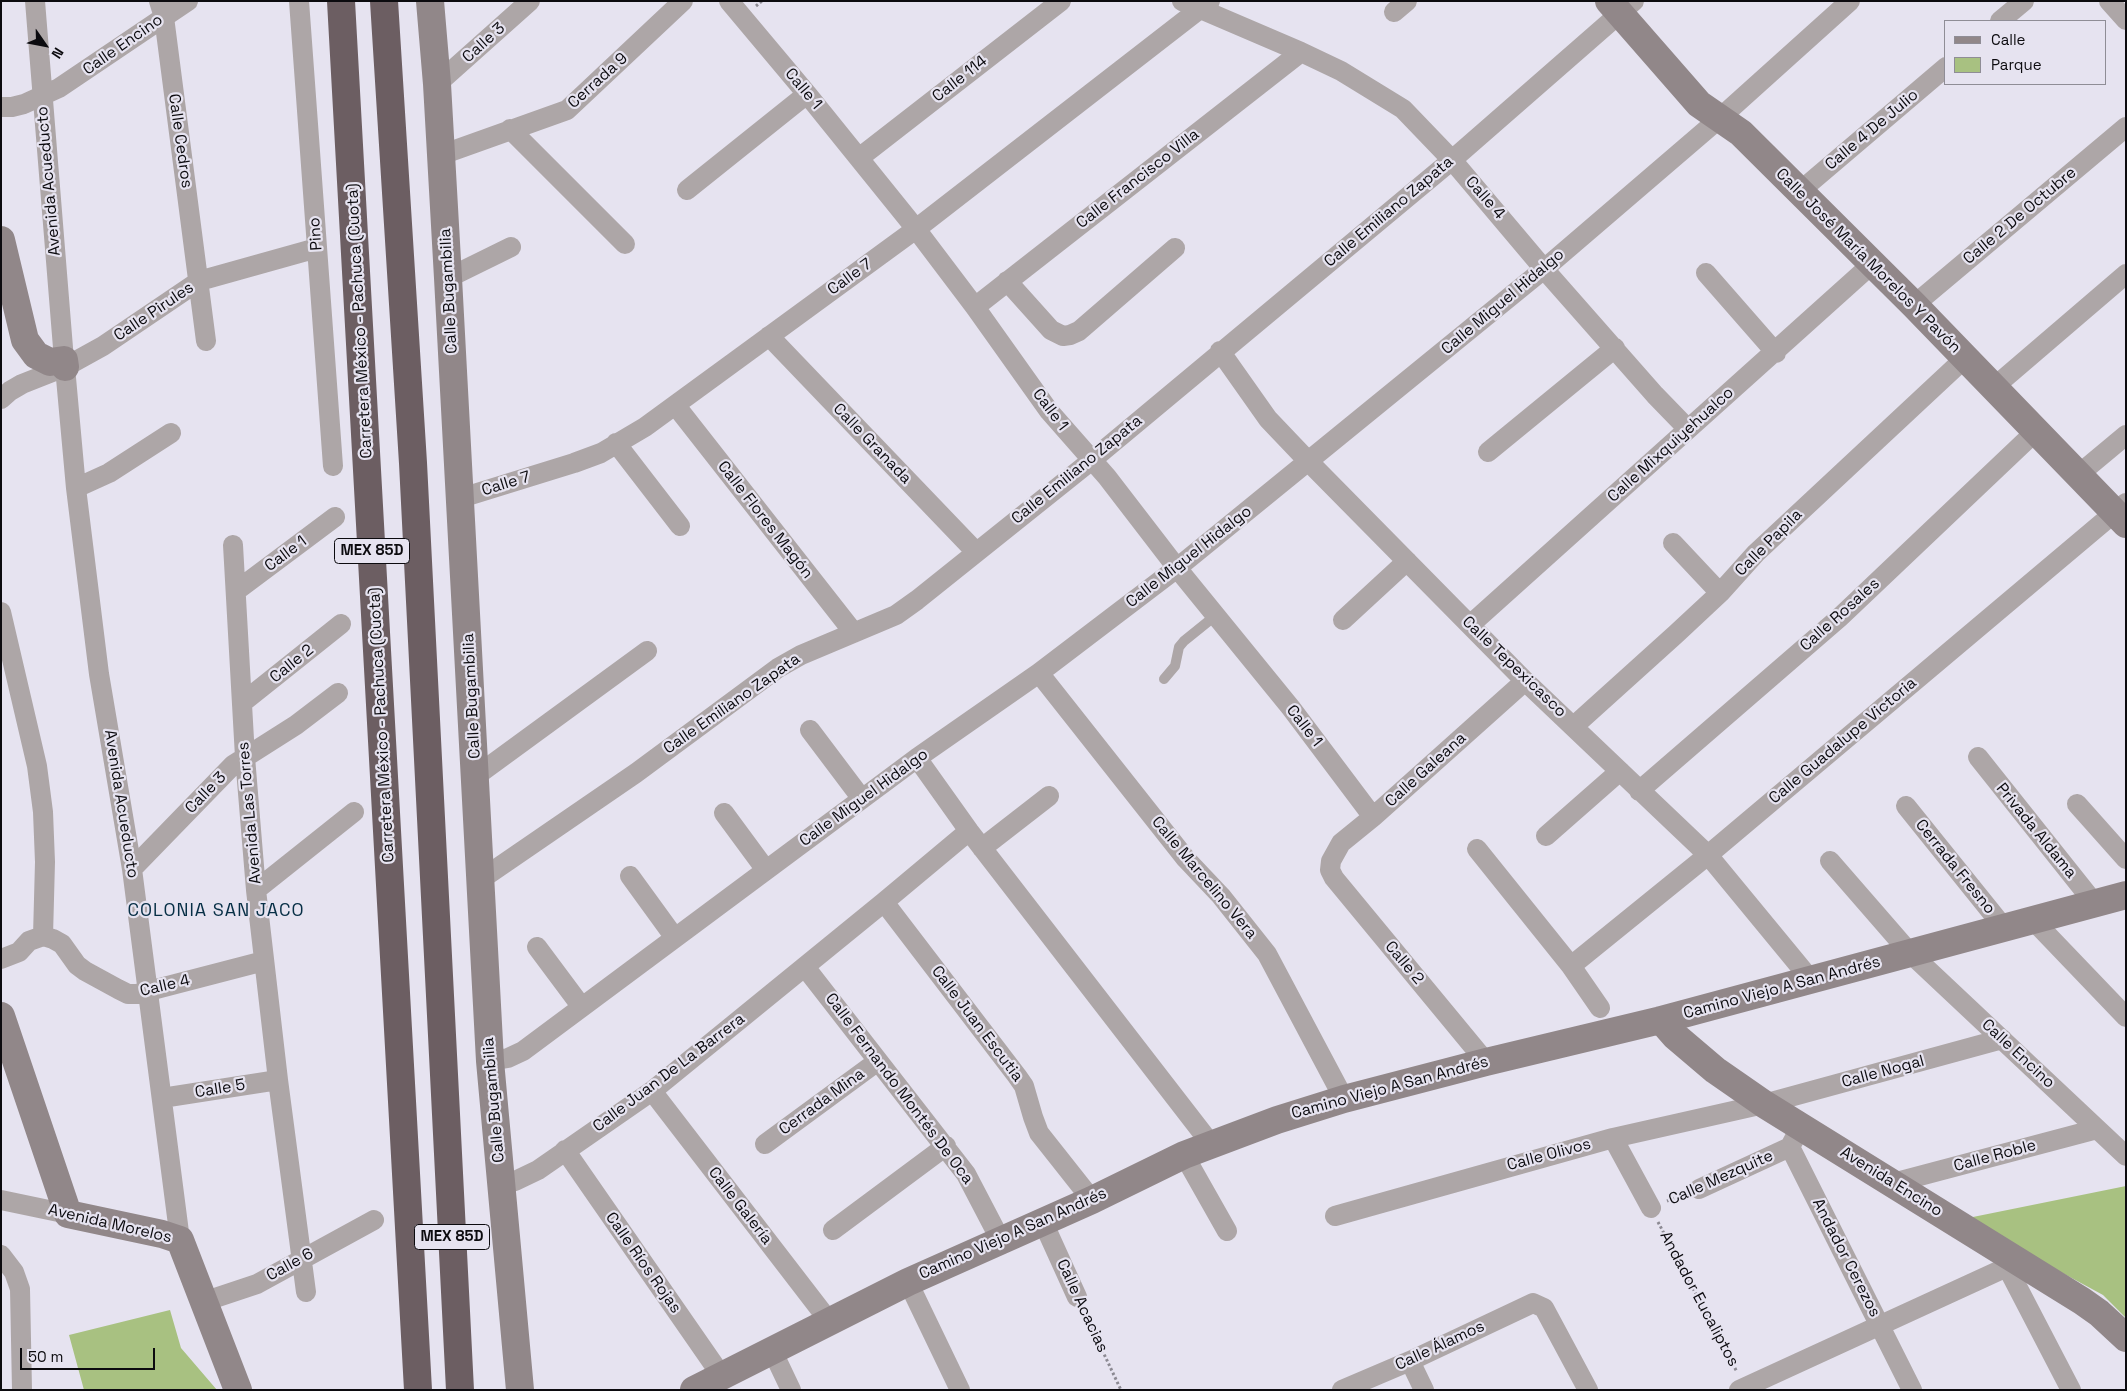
<!DOCTYPE html>
<html>
<head>
<meta charset="utf-8">
<style>
  body { margin:0 }
  #map { position:relative; width:2127px; height:1391px; overflow:hidden; background:#e6e3f0; font-family:"Space Grotesk",sans-serif }
  canvas { display:block }
  .frame { position:absolute; inset:0; border:2px solid #0c0b0f; pointer-events:none }
  .legend { position:absolute; left:1944px; top:20px; width:162px; height:65px; box-sizing:border-box; background:#e6e3f0; border:1px solid #8f8d96; margin:0; padding:6px 9px; list-style:none; font-size:15px; color:#0c0b0f }
  .legend li { display:flex; align-items:center; gap:10px; height:25px }
  .legend b { width:25px; border:1px solid #8f8d96 }
  .north { position:absolute; left:20px; top:20px; width:50px; height:50px; -webkit-text-stroke:4px #e6e3f0; paint-order:stroke; rotate:123deg; font-size:14px; font-weight:700; line-height:20px; text-align:center; color:#0c0b0f }
  .north::after { content:''; display:block; margin:auto; width:18px; height:22px; background:#0c0b0f; clip-path:polygon(50% 0,100% 100%,50% 72%,0 100%) }
  .scale { position:absolute; left:20px; top:1348px; width:135px; height:22px; box-sizing:border-box; border:2px solid #0c0b0f; border-top:0; padding-left:6px; font-size:15px; line-height:18px; white-space:nowrap; color:#0c0b0f; -webkit-text-stroke:4px #e6e3f0; paint-order:stroke }
</style>
</head>
<body>
<div id="map">
<canvas width="2127" height="1391"></canvas>
<div class="frame"></div>
<ul class="legend">
<li><b style="height:6px;background:#918789"></b>Calle</li>
<li><b style="height:14px;background:#a8c181"></b>Parque</li>
</ul>
<div class="north">N</div>
<div class="scale">50 m</div>
</div>
<script>
const context = document.querySelector('canvas').getContext('2d');
context.lineJoin = 'round';
function paint(path, color) {
  context.fillStyle = color;
  context.fill(path, 'evenodd');
}
function toPath(rows) {
  const path = new Path2D();
  for (const r of rows) {
    path.moveTo(r[0], r[1]);
    for (let i = 2; i < r.length; i += 2) path.lineTo(r[i], r[i + 1]);
  }
  return path;
}
function strokePath(path, color, width, dash) {
  context.strokeStyle = color;
  context.lineWidth = width;
  context.lineCap = dash ? 'butt' : 'round';
  context.setLineDash(dash || []);
  context.stroke(path);
}
function drawText(font, color, halo, rows, align = 'center') {
  context.font = font + ' "Space Grotesk",sans-serif';
  context.lineWidth = 4.5;
  context.setLineDash([]);
  context.textBaseline = 'middle';
  context.strokeStyle = halo;
  context.fillStyle = color;
  for (const [text, x, y, turn = 0] of rows) {
    context.save();
    context.translate(x, y);
    context.rotate((+turn || 0) * Math.PI / 180);
    context.textAlign = isNaN(turn) ? turn : align;
    if (halo) context.strokeText(text, 0, 0);
    context.fillText(text, 0, 0);
    context.restore();
  }
}
paint(toPath([
  [2126,1186,2126,1318,2103,1295,1963,1219],
  [170,1310,181,1348,217,1390,84,1390,69,1335]
]), '#a8c181');
strokePath(toPath([
  [756,6,762,1],
  [1667,1201,1682,1195],
  [1658,1222,1737,1372],
  [1085,1314,1121,1390]
]), '#8c8a93', 3, [2.5, 2.5]);
strokePath(toPath([
  [1164,679,1175,666,1179,647,1184,641,1215,616]
]), '#ada6a7', 10);
strokePath(toPath([
  [35,1,64,360],
  [159,1,164,17,206,341],
  [299,1,333,466],
  [729,1,807,94,916,229,975,307,1049,411,1107,477,1177,568,1291,708,1373,817],
  [1182,1,1301,52,1341,71,1403,109,1452,160,1544,269,1655,395,1688,429],
  [2109,1,2126,20],
  [1394,12,1407,1],
  [2000,21,2024,1],
  [437,84,530,1],
  [1,107,12,107,24,104,59,88,188,1],
  [510,129,625,244],
  [441,155,567,110,683,1],
  [859,158,1061,1],
  [687,190,807,94],
  [1799,192,1946,67],
  [1706,273,1776,353],
  [448,278,511,247],
  [1007,281,1051,330,1063,336,1070,335,1079,331,1175,248],
  [1914,305,2126,127],
  [975,307,1301,52],
  [769,336,976,552],
  [1220,351,1268,419,1308,461,1525,681,1708,855,1811,980],
  [65,367,76,488,99,674,132,869,180,1240],
  [1993,388,2126,274],
  [1,399,10,391,22,384,65,367,103,346,199,281,317,248],
  [676,406,854,633],
  [616,443,680,526],
  [1488,452,1615,348],
  [2078,475,2126,435],
  [76,488,109,473,171,433],
  [461,498,574,463,601,453,645,427,916,229,1210,1],
  [1673,543,1720,593],
  [233,545,245,757,256,890,278,1080,306,1292],
  [236,591,335,517],
  [1,612,37,766,43,812,45,862,43,936],
  [1343,620,1407,561],
  [1470,625,1872,264],
  [1039,673,1186,859,1221,896,1267,954,1344,1099],
  [242,703,341,624],
  [1574,726,1676,634,1720,593,1756,553,1964,359],
  [810,730,862,799],
  [1978,757,2095,904],
  [917,758,969,831,1211,1144],
  [476,776,647,651],
  [1639,791,1839,618,2035,432],
  [2077,804,2126,859],
  [1906,806,2005,929],
  [724,813,766,870],
  [1546,836,1620,771],
  [982,848,1049,796],
  [1477,849,1571,966,1600,1008],
  [1830,861,1910,953,2126,1156],
  [132,869,233,765,296,725,338,693],
  [630,876,675,938],
  [480,880,636,773,778,668,801,655,896,615,917,600,1092,460,1452,160,1634,1],
  [256,890,354,812],
  [884,902,1017,1076,1024,1086,1033,1117,1039,1133,1092,1200],
  [2034,921,2126,1017],
  [537,947,581,1006],
  [1,959,19,952,29,941,43,936,53,939,62,944,77,965,85,971,118,989,128,994,137,994,264,961],
  [1571,966,1708,855,2126,503],
  [805,967,966,1174,1001,1241],
  [490,1061,508,1058,523,1051,917,758,1039,673,1177,568,1544,269,1720,118,1850,1],
  [1486,1062,1334,878,1330,870,1331,861,1341,843,1373,817,1525,681],
  [652,1091,829,1321],
  [162,1098,278,1080],
  [1801,1126,1790,1147,1912,1390],
  [1613,1138,1651,1208],
  [765,1144,878,1061],
  [565,1150,721,1375],
  [1184,1155,1227,1231],
  [502,1183,515,1181,538,1170,652,1091,884,902,969,831],
  [1893,1183,2097,1129],
  [1699,1189,1790,1147],
  [1,1200,68,1214],
  [1335,1216,1613,1138,1764,1104,2002,1039],
  [1043,1222,1077,1297],
  [833,1230,946,1146],
  [1,1255,14,1272,20,1289,22,1390],
  [2017,1262,2007,1267,2071,1390],
  [908,1282,960,1390],
  [203,1302,257,1284,374,1220],
  [772,1350,791,1390],
  [1410,1361,1424,1390],
  [1342,1390,1410,1361,1533,1303,1544,1308,1588,1390],
  [1739,1390,2007,1267]
]), '#ada6a7', 20);
strokePath(toPath([
  [430,1,437,84,448,278,490,1061,520,1390],
  [1609,1,1699,104,1741,133,1914,305,2126,524],
  [1,240,25,340,36,355,50,362,64,360,65,367],
  [1,1016,68,1214,162,1234,180,1240,238,1390],
  [1661,1020,1675,1036,1715,1070,1764,1104,2082,1301,2099,1313,2126,1338],
  [694,1390,908,1282,1092,1200,1184,1155,1277,1120,1344,1099,1486,1062,1661,1020,2126,895]
]), '#918789', 28);
strokePath(toPath([
  [341,1,418,1390],
  [384,1,413,463,460,1390]
]), '#6c5e62', 28);
for (const [x, y, w] of [
  [372,551,75],
  [452,1237,75]
]) {
  const box = new Path2D();
  box.roundRect(x - w / 2, y - 12.5, w, 25, 4);
  context.fillStyle = '#e6e3f0';
  context.fill(box);
  strokePath(box, '#0c0b0f', 1);
}
drawText('bold 15px', '#0c0b0f', null, [
  ["MEX 85D",372,551],
  ["MEX 85D",452,1237]
]);
drawText('16px', '#0c0b0f', '#e6e3f0', [
  ["Calle 3",484,43,-42],
  ["Calle Encino",123,45,-35],
  ["Calle 114",960,79,-38],
  ["Cerrada 9",598,81,-42],
  ["Calle 1",803,89,50],
  ["Calle 4 De Julio",1872,130,-40],
  ["Calle Cedros",180,141,82],
  ["Calle Francisco Villa",1138,179,-38],
  ["Avenida Acueducto",49,181,-95],
  ["Calle 4",1485,198,49],
  ["Calle Emiliano Zapata",1389,212,-40],
  ["Calle 2 De Octubre",2020,216,-40],
  ["Pino",316,234,-94],
  ["Calle José María Morelos Y Pavón",1868,261,45],
  ["Calle 7",850,277,-36],
  ["Calle Bugambilia",449,291,-93],
  ["Calle Miguel Hidalgo",1503,302,-40],
  ["Calle Pirules",154,312,-34],
  ["Carretera México - Pachuca (Cuota)",360,321,-93],
  ["Calle 1",1050,410,53],
  ["Calle Granada",872,444,46],
  ["Calle Mixquiyehualco",1671,445,-42],
  ["Calle Emiliano Zapata",1077,470,-39],
  ["Calle 7",506,484,-17],
  ["Calle Flores Magón",765,520,52],
  ["Calle Papila",1769,543,-45],
  ["Calle 1",286,554,-37],
  ["Calle Miguel Hidalgo",1189,557,-38],
  ["Calle Rosales",1840,615,-42],
  ["Calle 2",292,664,-39],
  ["Calle Tepexicasco",1514,667,44],
  ["Calle Bugambilia",472,696,-93],
  ["Calle Emiliano Zapata",732,704,-35],
  ["Carretera México - Pachuca (Cuota)",382,725,-93],
  ["Calle 1",1304,726,52],
  ["Calle Guadalupe Victoria",1843,741,-40],
  ["Calle Galeana",1426,770,-42],
  ["Calle 3",206,793,-46],
  ["Calle Miguel Hidalgo",864,798,-36],
  ["Avenida Acueducto",121,804,81],
  ["Avenida Las Torres",250,813,-95],
  ["Privada Aldama",2036,831,51],
  ["Cerrada Fresno",1955,867,51],
  ["Calle Marcelino Vera",1204,878,50],
  ["Calle 2",1404,963,50],
  ["Calle 4",165,986,-13],
  ["Camino Viejo A San Andrés",1782,988,-15],
  ["Calle Juan Escutia",977,1024,53],
  ["Calle Encino",2018,1054,43],
  ["Calle Nogal",1883,1072,-15],
  ["Calle Juan De La Barrera",669,1073,-37],
  ["Camino Viejo A San Andrés",1390,1088,-15],
  ["Calle 5",220,1089,-9],
  ["Calle Fernando Montés De Oca",899,1089,53],
  ["Calle Bugambilia",494,1100,-95],
  ["Cerrada Mina",822,1102,-36],
  ["Calle Olivos",1549,1155,-15],
  ["Calle Roble",1995,1156,-15],
  ["Calle Mezquite",1721,1178,-24],
  ["Avenida Encino",1891,1182,32],
  ["Calle Galería",740,1206,52],
  ["Avenida Morelos",110,1224,13],
  ["Camino Viejo A San Andrés",1013,1234,-24],
  ["Andador Cerezos",1846,1258,63],
  ["Calle Ríos Rojas",643,1263,55],
  ["Calle 6",290,1265,-29],
  ["Andador Eucaliptos",1699,1299,62],
  ["Calle Acacias",1082,1306,65],
  ["Calle Álamos",1440,1346,-25]
]);
context.letterSpacing = '1px';
drawText('18px', '#072f46', '#e6e3f0', [
  ["COLONIA SAN JACO",216,911]
]);
context.letterSpacing = '0px';
</script>
</body>
</html>
